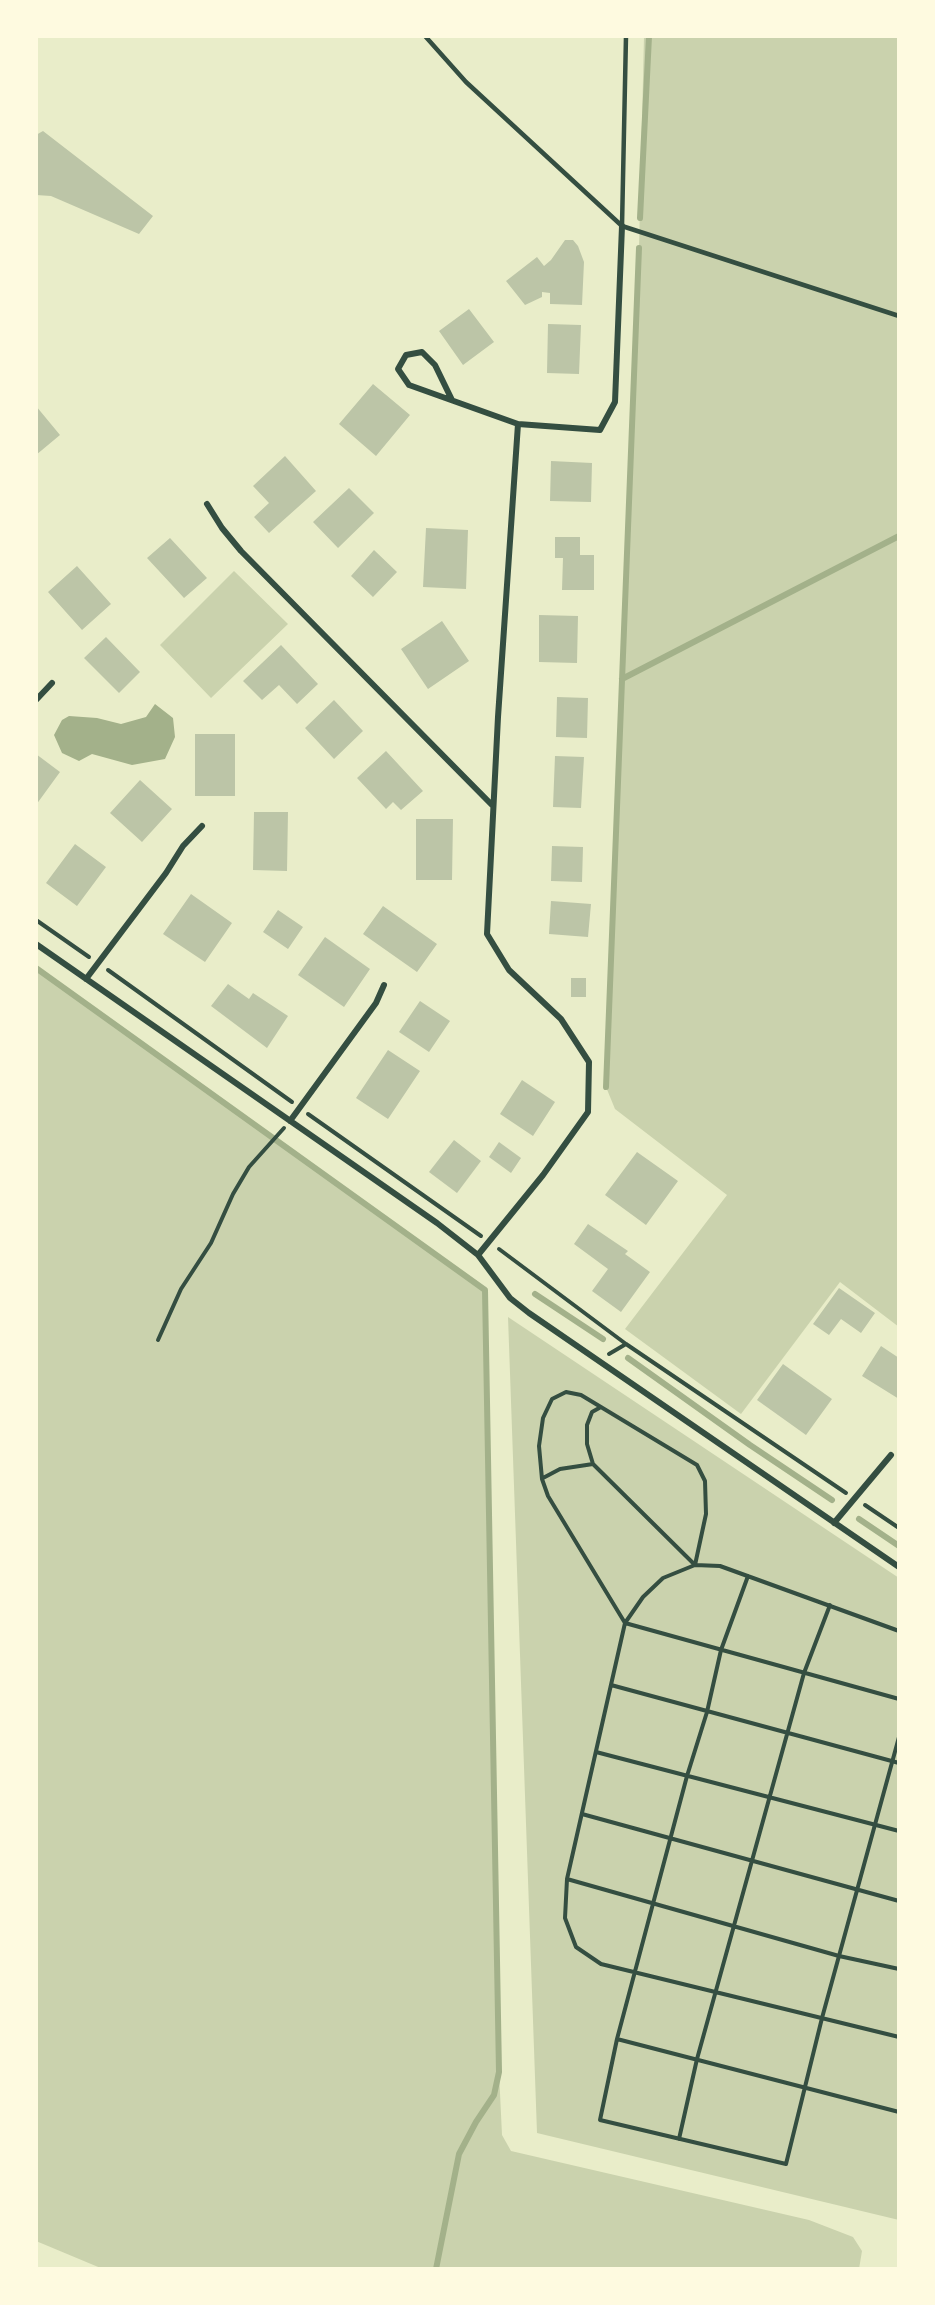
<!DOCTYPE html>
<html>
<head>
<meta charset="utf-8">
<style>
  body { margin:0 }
  #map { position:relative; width:935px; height:2305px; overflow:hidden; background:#e9edc9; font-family:Rubik,sans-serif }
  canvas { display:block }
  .frame { position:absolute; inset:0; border:38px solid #fefae0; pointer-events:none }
</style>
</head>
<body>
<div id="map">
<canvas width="935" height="2305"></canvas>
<div class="frame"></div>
</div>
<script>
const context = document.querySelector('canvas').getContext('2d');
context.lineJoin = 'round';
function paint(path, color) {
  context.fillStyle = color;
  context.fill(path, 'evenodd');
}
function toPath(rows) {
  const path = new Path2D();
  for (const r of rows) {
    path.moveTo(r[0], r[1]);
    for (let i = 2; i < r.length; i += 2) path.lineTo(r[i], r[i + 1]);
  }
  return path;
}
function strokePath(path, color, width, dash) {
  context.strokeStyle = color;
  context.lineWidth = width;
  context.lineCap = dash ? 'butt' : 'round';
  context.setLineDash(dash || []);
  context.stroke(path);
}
paint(toPath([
  [644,36,899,36,899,1327,840,1282,741,1414,625,1329,727,1195,615,1109,606,1087,639,248],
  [234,571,288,624,211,698,160,645],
  [36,968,485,1290,499,2072,502,2135,511,2151,809,2220,853,2237,862,2251,859,2269,103,2269,36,2241],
  [508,1317,899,1578,899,2220,537,2133]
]), '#cad2ad');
paint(toPath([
  [155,704,173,718,175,737,165,759,132,765,92,754,79,761,62,753,54,735,62,720,69,716,97,718,121,724,146,717]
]), '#a3b18a');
strokePath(toPath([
  [640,218,649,36],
  [622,679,899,536],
  [36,968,485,1290,499,2072,494,2095,476,2122,459,2154,436,2269],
  [606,1087,639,248],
  [535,1294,603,1339],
  [628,1358,750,1445,832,1500],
  [859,1519,899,1546]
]), '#a3b18a', 6);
paint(toPath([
  [43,131,153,216,139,234,51,196,36,195,36,135],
  [565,240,573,240,578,246,584,262,582,305,550,304,550,293,542,292,542,297,525,305,506,281,537,257,544,266,551,260],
  [469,309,494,342,463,365,439,331],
  [548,324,581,325,579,374,547,373],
  [373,384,410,415,376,456,339,424],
  [36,406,60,435,36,455],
  [285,456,316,491,269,533,254,517,269,503,253,486],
  [551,461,592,463,591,502,550,501],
  [349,488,374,513,338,548,313,522],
  [426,528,468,530,466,589,423,587],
  [555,537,580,537,580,555,594,555,594,590,562,590,563,558,555,558],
  [170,538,207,578,184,598,147,558],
  [374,550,397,572,373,597,351,576],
  [77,566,111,604,82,630,48,592],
  [539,615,578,616,577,663,539,662],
  [442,621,469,661,428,689,401,649],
  [106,637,140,672,119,693,84,658],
  [281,645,318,684,297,704,279,685,262,700,243,681],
  [557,697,588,698,587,738,556,737],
  [334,700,363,731,334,759,305,728],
  [195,734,235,734,235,796,195,796],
  [386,751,423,791,401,810,393,802,386,809,357,778],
  [36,754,60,772,36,805],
  [555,756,584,757,581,808,553,807],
  [140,780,172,809,142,842,110,813],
  [254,812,288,812,287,871,253,870],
  [416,819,453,819,452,880,416,880],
  [75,844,106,867,77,906,46,883],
  [552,846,583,847,582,882,551,881],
  [191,894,232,923,205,962,163,934],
  [551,901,591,904,588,937,549,934],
  [383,906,437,944,417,972,363,934],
  [278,910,303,927,288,949,263,932],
  [325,937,370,969,344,1007,298,975],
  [571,978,586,978,586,997,571,997],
  [228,984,249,999,253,993,288,1016,267,1048,211,1006],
  [420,1001,450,1021,429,1052,399,1032],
  [388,1050,420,1071,388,1119,356,1098],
  [522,1080,555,1102,533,1136,500,1114],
  [454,1140,481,1161,457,1193,429,1172],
  [499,1142,521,1158,511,1173,489,1157],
  [637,1152,678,1181,646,1225,605,1195],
  [588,1224,628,1251,625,1254,650,1272,621,1312,592,1291,608,1269,574,1244],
  [839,1288,875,1313,861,1333,841,1319,829,1335,813,1324],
  [881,1346,899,1358,899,1399,862,1376],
  [783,1364,832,1399,806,1435,757,1400]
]), '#bcc5a7');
strokePath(toPath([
  [36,920,89,957],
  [108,970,292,1102],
  [308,1114,481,1236],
  [499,1249,626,1344,846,1493],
  [158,1340,181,1289,211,1243,233,1194,249,1167,284,1128],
  [609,1354,626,1344],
  [593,1464,587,1444,587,1425,592,1412,601,1407],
  [543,1478,560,1469,593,1464,695,1565],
  [865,1505,899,1528],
  [695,1565,706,1514,705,1481,697,1465,581,1395,566,1392,552,1399,543,1418,539,1446,542,1479,548,1496,625,1623,899,1699],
  [748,1576,721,1650,707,1712,687,1776,617,2039,899,2112],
  [899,1631,720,1566,695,1565,663,1578,643,1597,625,1623,567,1879,565,1918,576,1947,601,1964,899,2037],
  [611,1685,899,1763],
  [596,1752,899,1831],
  [582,1814,899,1901],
  [567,1879,839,1956,899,1969],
  [617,2039,600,2120,786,2164,822,2018,899,1737],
  [679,2139,697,2059,804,1673,830,1605]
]), '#344e41', 4);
strokePath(toPath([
  [425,36,466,82,622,226,899,316],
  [622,226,626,36]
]), '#344e41', 4.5);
strokePath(toPath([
  [452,400,435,365,422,352,406,355,398,369,409,385,518,424,600,430,615,402,622,226],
  [207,504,222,528,241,551,493,806],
  [36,700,52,683],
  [36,944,437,1223,478,1255,510,1298,529,1313,899,1567],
  [86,979,166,873,183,846,202,826],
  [290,1121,376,1003,384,985],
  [478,1255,543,1175,588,1112,589,1062,561,1019,509,970,487,934,498,717,518,424],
  [834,1523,891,1455]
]), '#344e41', 6);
</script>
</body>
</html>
